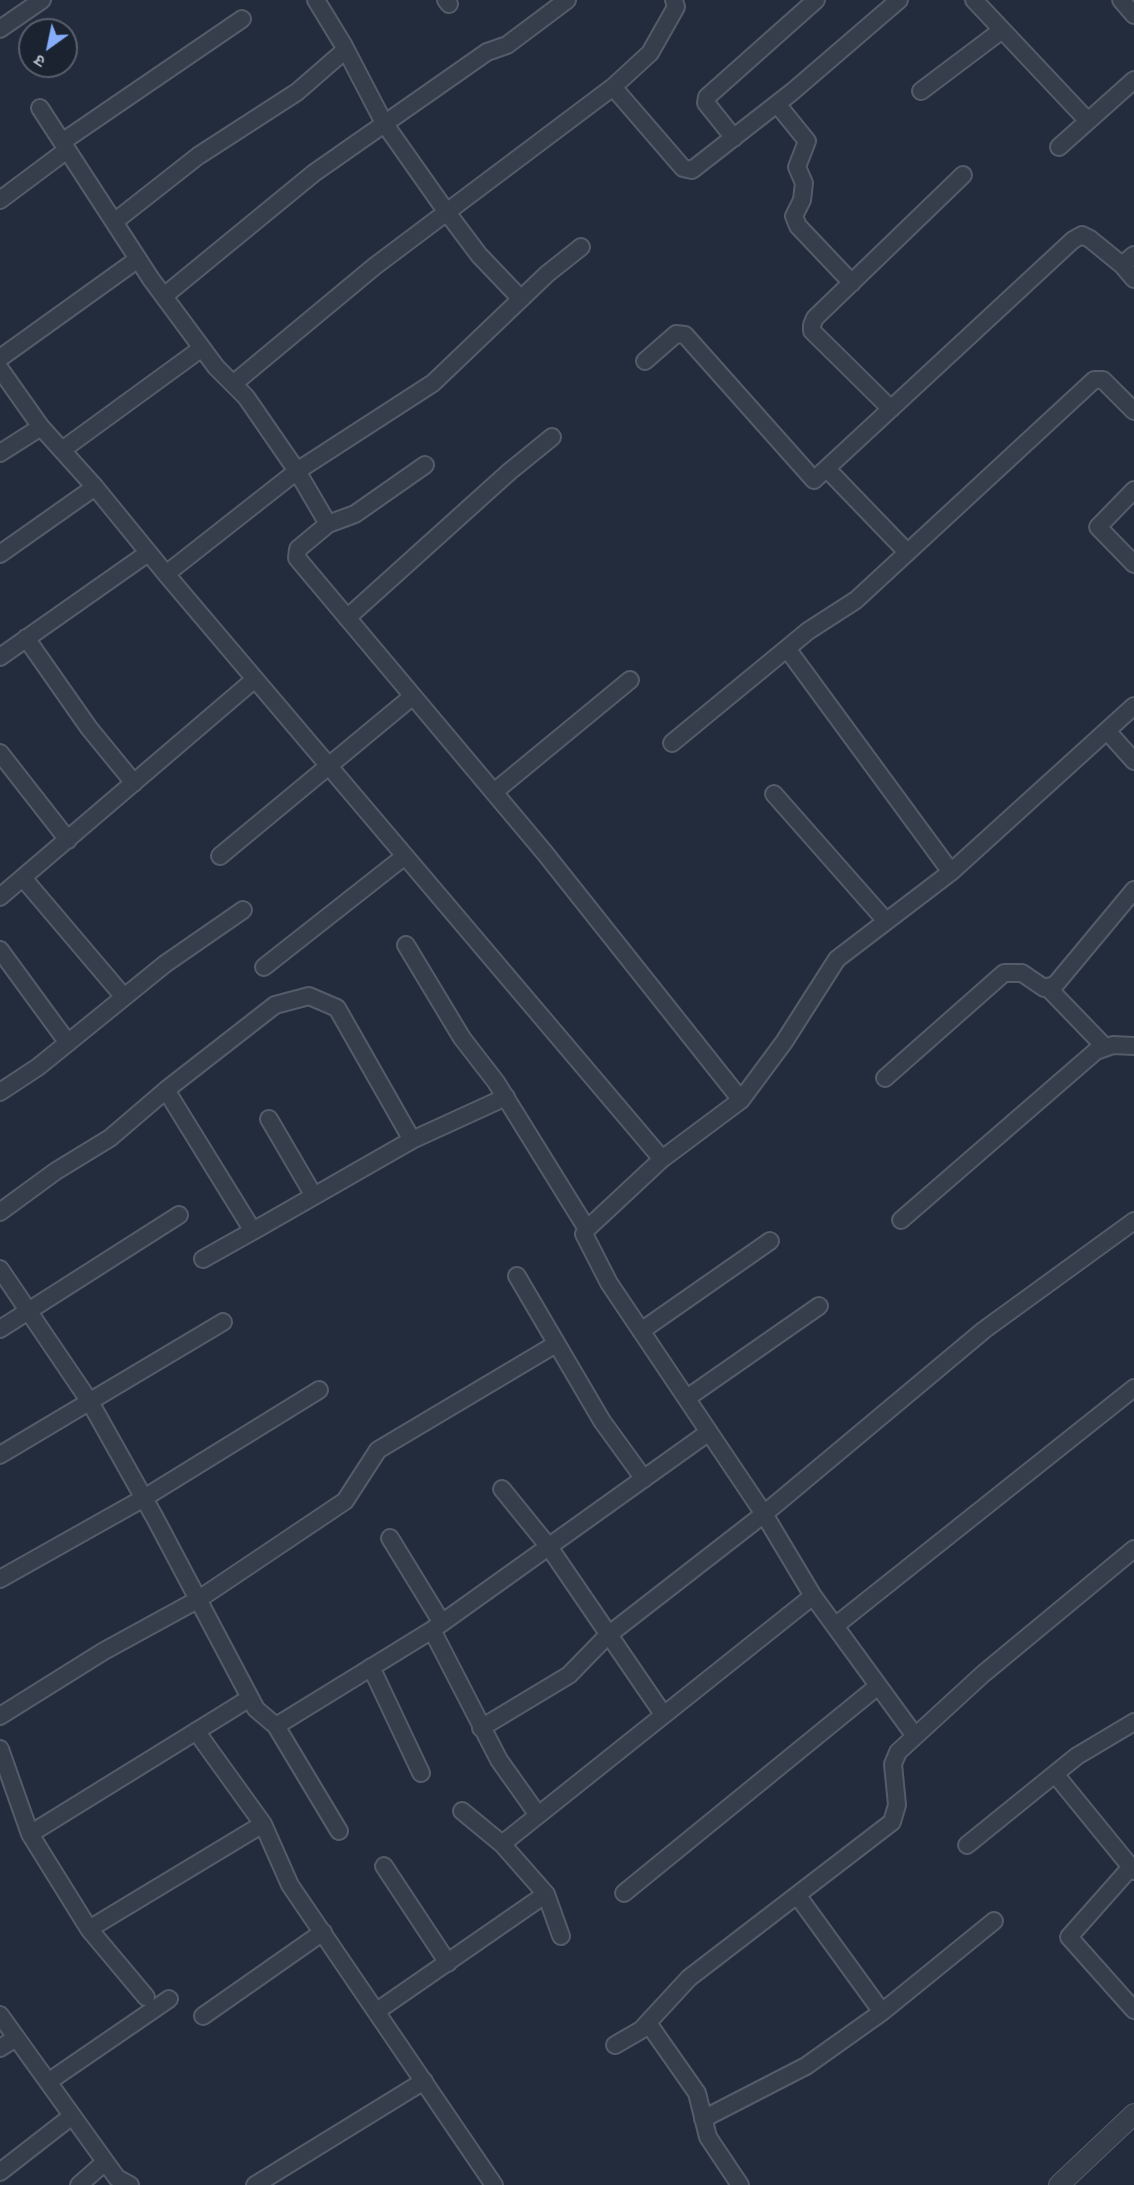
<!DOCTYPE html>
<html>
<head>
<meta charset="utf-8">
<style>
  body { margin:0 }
  #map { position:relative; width:1134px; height:2185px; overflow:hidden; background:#222c3c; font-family:Commissioner,"Noto Sans Devanagari",sans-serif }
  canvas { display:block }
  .north { position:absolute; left:18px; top:18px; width:60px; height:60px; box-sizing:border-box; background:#1b2331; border:2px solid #575f6d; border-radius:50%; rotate:213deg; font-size:16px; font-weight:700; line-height:24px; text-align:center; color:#b2b9c7 }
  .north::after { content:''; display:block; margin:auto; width:21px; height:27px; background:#86adf8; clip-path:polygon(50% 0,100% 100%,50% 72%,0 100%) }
</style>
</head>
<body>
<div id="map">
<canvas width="1134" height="2185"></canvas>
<div class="north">उ</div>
</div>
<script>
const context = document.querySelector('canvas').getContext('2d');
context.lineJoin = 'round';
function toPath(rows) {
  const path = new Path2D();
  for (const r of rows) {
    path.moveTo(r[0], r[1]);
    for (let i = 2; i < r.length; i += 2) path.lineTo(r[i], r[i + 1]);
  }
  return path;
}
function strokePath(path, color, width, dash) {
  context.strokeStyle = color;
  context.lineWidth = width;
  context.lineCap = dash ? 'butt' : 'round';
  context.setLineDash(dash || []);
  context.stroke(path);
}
const minor = toPath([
  [446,0,449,4],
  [974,0,1088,121],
  [1121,0,1134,15],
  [0,29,42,0],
  [345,48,384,123,446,211,479,255,521,299],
  [613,87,683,168,692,170,792,92,899,0],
  [921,91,1002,30],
  [777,104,807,141,797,167,804,183,802,200,794,216,798,226,852,283],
  [40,108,151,279,216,367,246,397,297,471,328,524,298,549,297,558,544,852,741,1100],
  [734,138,706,103,707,97,816,0],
  [62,142,242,19],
  [1059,147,1134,80],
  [0,200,67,150],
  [114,222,198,156,297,92,343,52,344,46,316,0],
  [1122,265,1134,279],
  [164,296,314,173,487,52,507,45,567,0],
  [0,358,138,259],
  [645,361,676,334,685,335,814,480,1073,240,1082,235,1090,239,1122,265,1134,255],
  [0,369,41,427,95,487,166,574,662,1159],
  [233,384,375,266,613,87,650,53,676,7,674,0],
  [891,409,812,331,812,325,815,318,963,175],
  [62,450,202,348],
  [0,453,41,427],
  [827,469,907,552],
  [1134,490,1098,527,1134,564],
  [328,524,355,514,425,465],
  [0,554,95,487],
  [166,574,297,471,433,383,547,274,581,247],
  [347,618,509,472,552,437],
  [26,638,89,728,134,783],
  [785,650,808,631,856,600,1094,380,1103,380,1134,411],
  [0,657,148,553],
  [1134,706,951,872,837,959,784,1042,741,1100,662,1159,587,1229,584,1234,609,1283,764,1514,984,1330,1134,1221],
  [1108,732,1134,761],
  [672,743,785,650,791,654,951,872],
  [0,753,68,840],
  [494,792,630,680],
  [774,794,886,921],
  [220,856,413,696],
  [23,878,124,997],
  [0,897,255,679],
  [406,945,462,1038,496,1082,587,1229],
  [0,950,68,1043],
  [264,967,405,856],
  [1049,989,1105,1047],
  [885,1078,1004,973,1022,973,1044,988,1055,985,1134,890],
  [166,1090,253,1231,412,1140,506,1097],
  [0,1092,38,1067,165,964,243,910],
  [269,1119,314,1196],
  [0,1212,56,1171,110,1138,166,1090,275,1005,309,996,337,1008,412,1140],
  [901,1220,1096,1051,1113,1045,1134,1046],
  [203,1259,253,1231],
  [0,1269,90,1402,155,1518,256,1709,276,1726,339,1831],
  [517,1276,602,1421,644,1479],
  [0,1329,179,1215],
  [641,1331,770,1241],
  [687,1398,819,1306],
  [0,1455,223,1322],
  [502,1489,549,1547,663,1714],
  [390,1538,442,1623],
  [0,1579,144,1498,319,1390],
  [835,1626,1134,1388],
  [432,1630,499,1760,538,1815],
  [371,1667,421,1773],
  [250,1698,30,1834,89,1929,263,1824],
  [0,1716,104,1651,199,1599,345,1501,378,1450,556,1344],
  [276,1726,432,1630,709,1432],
  [481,1728,569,1675,607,1636,764,1514,813,1596],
  [196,1731,263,1824,290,1885,494,2185],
  [0,1749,30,1834],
  [1055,1774,1134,1871],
  [462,1811,502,1844,546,1894,561,1936],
  [502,1844,813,1596,915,1736],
  [967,1845,1077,1756,1134,1722],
  [384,1866,448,1963],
  [1131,1867,1069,1937,1134,2010],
  [624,1893,878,1686],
  [797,1895,882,2012],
  [89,1929,146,1997],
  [377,2011,546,1894],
  [0,2015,117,2178,130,2185],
  [203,2016,323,1932],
  [648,2023,697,2093,708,2137,740,2185],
  [615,2045,641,2030,689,1978,892,1822,897,1805,893,1764,898,1752,983,1674,1134,1549],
  [0,2048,16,2038],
  [48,2082,169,1999],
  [703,2119,806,2066,882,2012,994,1921],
  [0,2172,72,2116],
  [79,2185,105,2162],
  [255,2185,424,2081]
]);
const tertiary = toPath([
  [1059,2185,1134,2114]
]);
strokePath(minor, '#545c6a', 20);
strokePath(tertiary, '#545c6a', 22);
strokePath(minor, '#363e4c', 16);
strokePath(tertiary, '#363e4c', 20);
</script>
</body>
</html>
